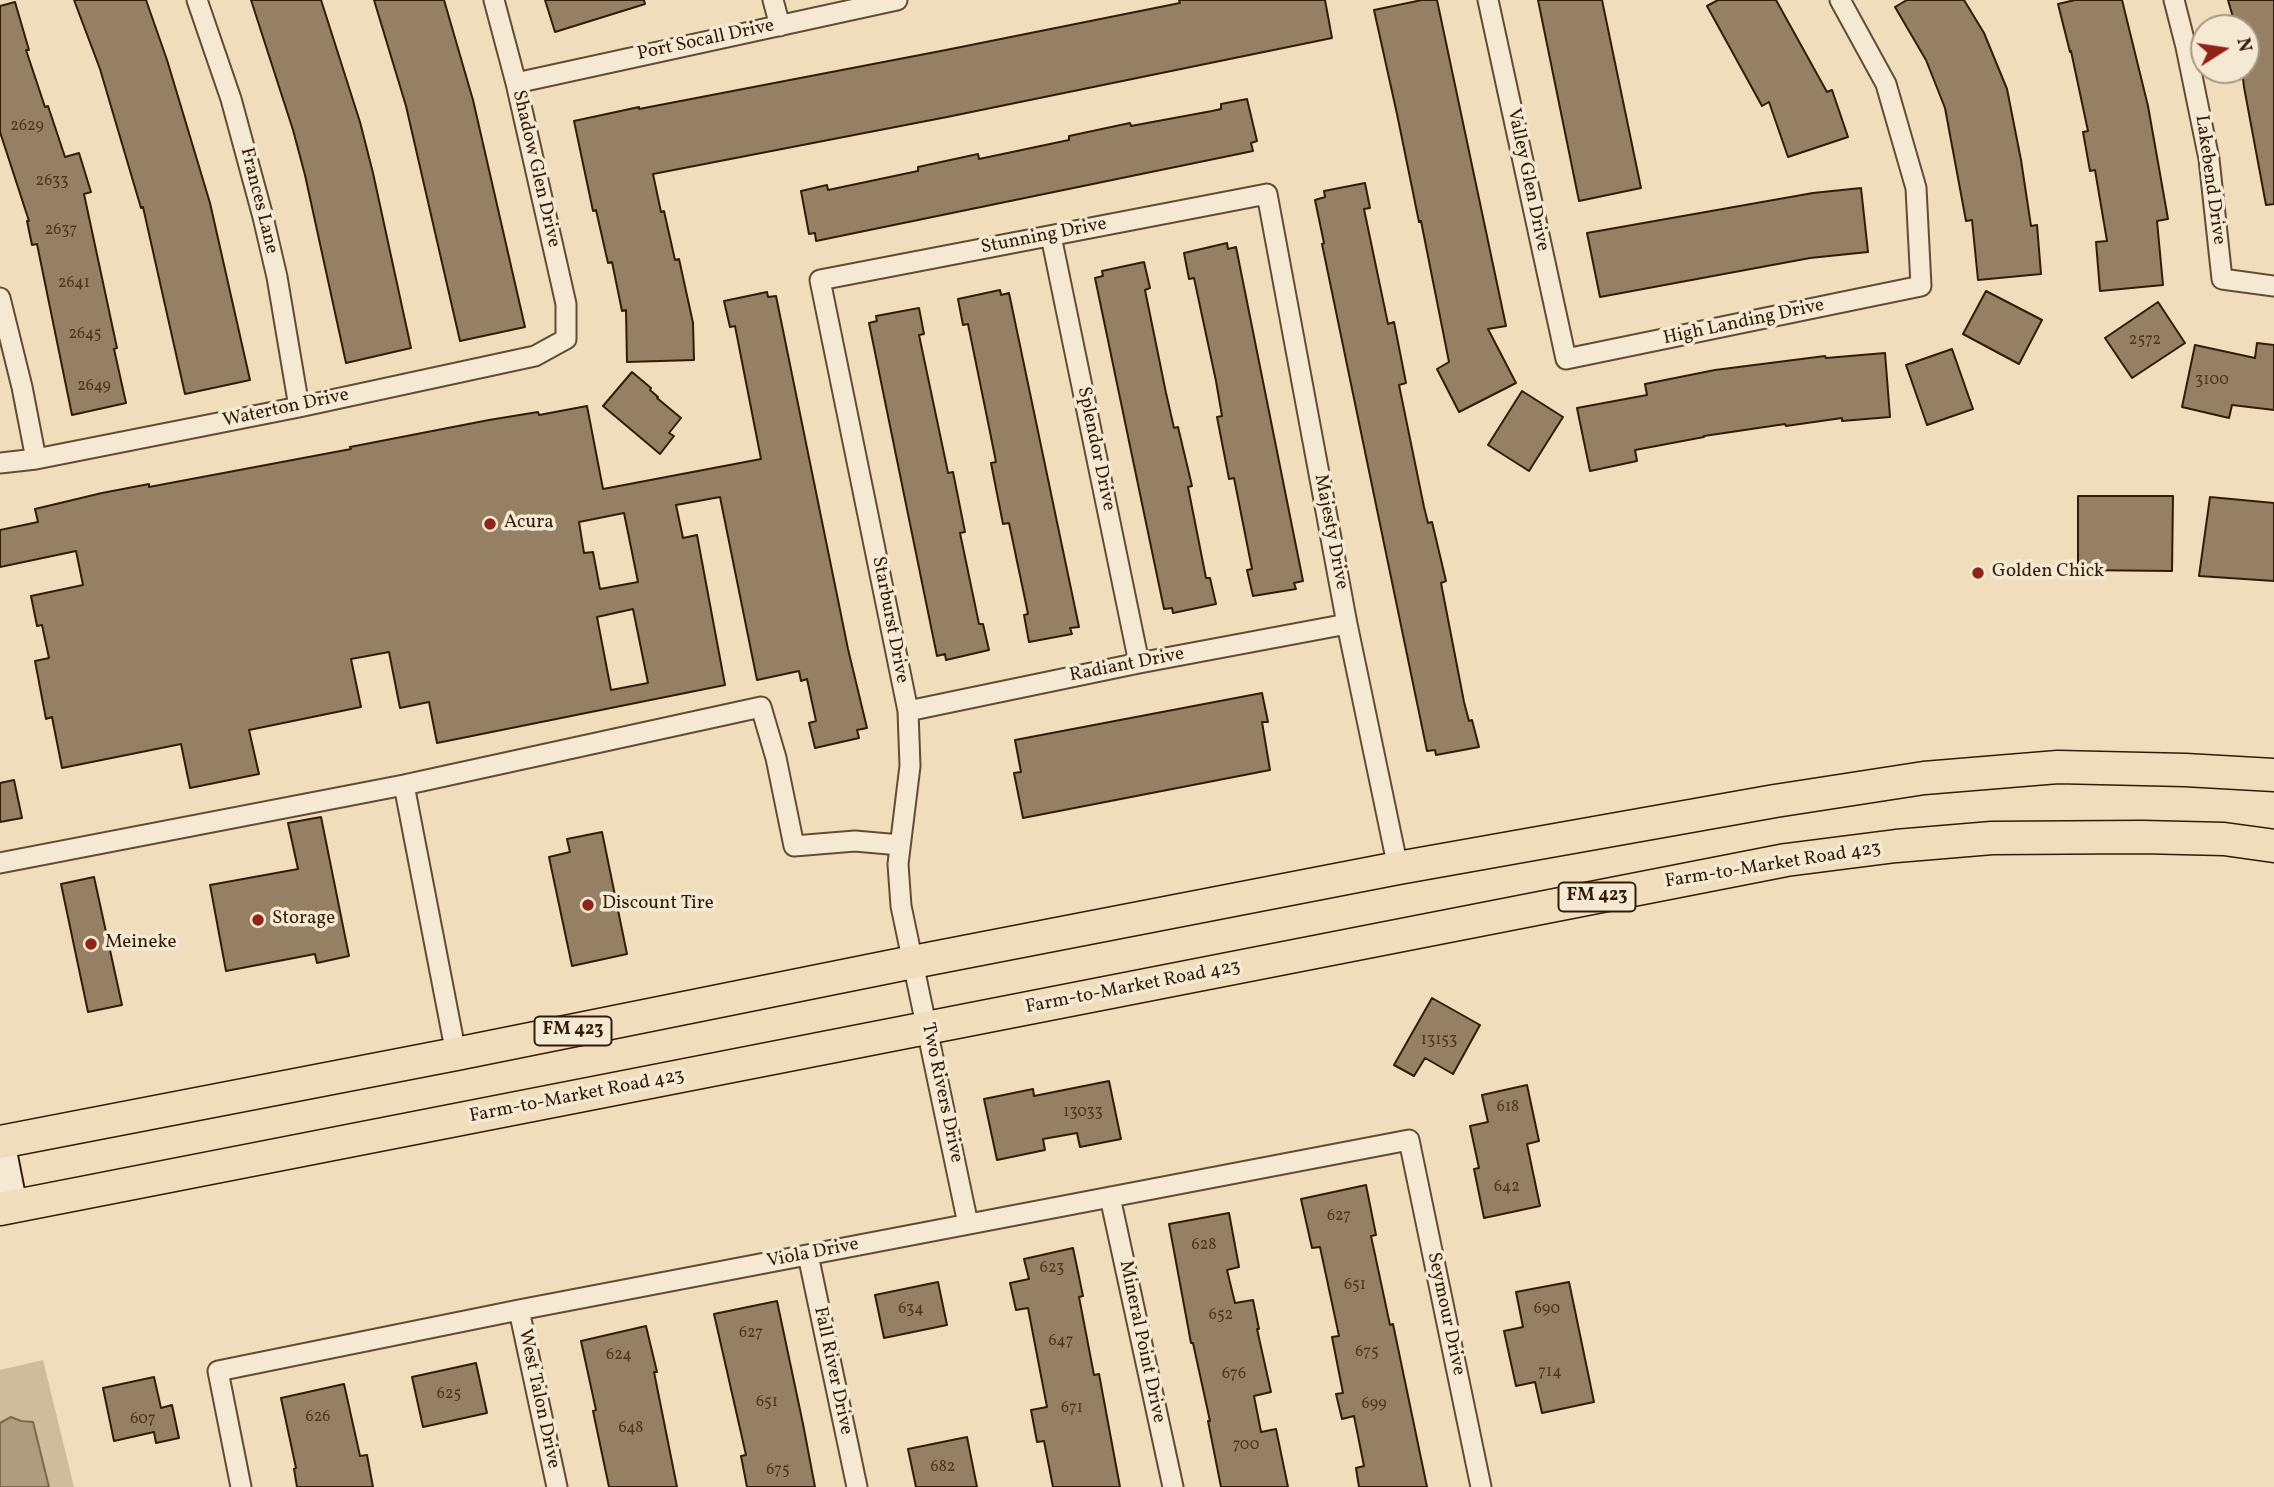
<!DOCTYPE html>
<html>
<head>
<meta charset="utf-8">
<style>
  body { margin:0 }
  #map { position:relative; width:2274px; height:1487px; overflow:hidden; background:#efddbb; font-family:Vollkorn,serif }
  canvas { display:block }
  .north { position:absolute; left:2190px; top:14px; width:70px; height:70px; box-sizing:border-box; background:#f5e9d3; border:2px solid #a79781; border-radius:50%; rotate:78deg; font-size:19px; font-weight:700; line-height:28px; text-align:center; color:#331c06 }
  .north::after { content:''; display:block; margin:auto; width:24px; height:32px; background:#8f2418; clip-path:polygon(50% 0,100% 100%,50% 72%,0 100%) }
</style>
</head>
<body>
<div id="map">
<canvas width="2274" height="1487"></canvas>
<div class="north">N</div>
</div>
<script>
const context = document.querySelector('canvas').getContext('2d');
context.lineJoin = 'round';
function paint(path, color) {
  context.fillStyle = color;
  context.fill(path, 'evenodd');
}
function toPath(rows) {
  const path = new Path2D();
  for (const r of rows) {
    path.moveTo(r[0], r[1]);
    for (let i = 2; i < r.length; i += 2) path.lineTo(r[i], r[i + 1]);
  }
  return path;
}
function strokePath(path, color, width, dash) {
  context.strokeStyle = color;
  context.lineWidth = width;
  context.lineCap = dash ? 'butt' : 'round';
  context.setLineDash(dash || []);
  context.stroke(path);
}
function drawText(font, color, halo, rows, align = 'center') {
  context.font = font + ' Vollkorn,serif';
  context.lineWidth = 7;
  context.setLineDash([]);
  context.textBaseline = 'middle';
  context.strokeStyle = halo;
  context.fillStyle = color;
  for (const [text, x, y, turn = 0] of rows) {
    context.save();
    context.translate(x, y);
    context.rotate((+turn || 0) * Math.PI / 180);
    context.textAlign = isNaN(turn) ? turn : align;
    if (halo) context.strokeText(text, 0, 0);
    context.fillText(text, 0, 0);
    context.restore();
  }
}
paint(toPath([
  [43,1360,74,1487,0,1487,0,1370]
]), '#cfbc9c');
const water = toPath([
  [11,1417,21,1421,33,1422,49,1487,0,1487,0,1423,11,1417]
]);
paint(water, '#af9b7d');
strokePath(water, '#7d684d', 2);
const building = toPath([
  [74,0,146,0,167,60,210,203,250,380,185,394,143,207,141,208,100,69,74,0],
  [251,0,321,0,360,122,373,173,411,348,346,363,305,175,293,130,251,0],
  [374,0,444,0,473,100,525,327,460,341,406,106,374,0],
  [545,0,644,0,645,4,555,32,545,0],
  [1179,0,1325,0,1332,38,947,117,653,174,661,212,664,211,675,260,679,259,693,323,694,360,627,362,626,310,622,311,612,262,608,263,596,210,593,211,574,121,639,107,639,109,946,50,1180,3,1179,0],
  [1422,0,1437,0,1506,326,1488,329,1516,383,1459,412,1437,369,1449,362,1421,221,1419,222,1397,114,1374,10,1422,0],
  [1538,0,1602,0,1641,188,1579,201,1538,0],
  [1718,0,1776,0,1827,92,1832,90,1848,137,1788,157,1769,102,1762,106,1707,6,1718,0],
  [1907,0,1964,0,1984,33,2007,89,2021,160,2031,226,2037,225,2041,274,1978,280,1972,220,1966,221,1945,108,1926,60,1895,7,1907,0],
  [2075,0,2122,0,2148,106,2168,219,2157,221,2163,285,2100,291,2096,242,2107,241,2095,170,2090,171,2083,132,2088,131,2071,51,2070,52,2058,4,2075,0],
  [2228,0,2274,0,2274,204,2266,205,2244,87,2242,70,2246,70,2246,28,2236,28,2228,0],
  [15,2,29,50,26,50,45,107,48,106,65,157,79,153,91,192,84,194,117,348,114,349,126,403,72,415,37,244,32,245,27,221,29,221,0,132,0,6,15,2],
  [1247,99,1257,141,1251,143,1253,151,816,241,815,233,809,234,801,191,827,185,828,190,918,171,918,167,978,154,979,159,1069,140,1069,136,1130,123,1131,126,1212,111,1221,109,1221,104,1247,99],
  [1365,183,1370,208,1364,209,1388,324,1394,322,1406,383,1399,385,1424,507,1428,523,1432,522,1446,581,1441,583,1464,702,1469,721,1472,720,1479,747,1436,755,1435,750,1427,751,1322,244,1324,243,1315,200,1325,197,1324,191,1365,183],
  [1861,188,1868,252,1810,258,1600,297,1587,233,1813,193,1861,188],
  [1227,243,1228,249,1236,247,1303,581,1294,583,1296,589,1253,596,1247,570,1252,569,1234,478,1229,479,1217,417,1222,416,1216,381,1194,278,1189,279,1184,253,1227,243],
  [1144,262,1150,288,1145,290,1166,393,1174,428,1178,427,1192,486,1188,487,1206,578,1210,578,1216,604,1173,613,1172,608,1164,609,1095,278,1103,276,1102,271,1144,262],
  [1000,290,1001,295,1009,293,1079,627,1070,628,1072,634,1029,642,1024,615,1028,614,1026,604,1009,523,1003,524,991,463,996,462,989,427,968,324,963,325,958,299,1000,290],
  [1986,291,2042,320,2019,364,1963,334,1986,291],
  [767,292,768,297,776,296,848,649,867,728,857,730,859,738,815,748,809,723,816,721,807,679,801,681,799,671,757,680,720,497,676,505,683,538,697,535,725,685,437,743,429,702,400,708,389,652,351,659,361,707,249,730,259,774,190,788,181,744,62,768,52,717,46,719,35,661,49,658,42,625,37,626,31,596,83,585,76,551,0,567,0,530,38,522,35,509,102,493,149,484,149,487,351,449,350,447,489,420,538,412,539,415,587,406,603,489,761,459,735,326,730,327,724,301,767,292],
  [624,513,638,582,600,589,593,552,584,553,579,522,624,513],
  [633,609,648,683,611,690,597,617,633,609],
  [2158,302,2185,343,2132,378,2105,338,2158,302],
  [919,308,924,334,919,335,946,463,948,473,953,472,965,532,960,533,979,624,983,624,989,650,946,660,945,654,937,656,869,323,877,321,876,316,919,308],
  [2257,343,2274,345,2274,410,2232,405,2229,418,2182,407,2195,345,2255,358,2257,343],
  [1952,349,1973,409,1927,425,1906,365,1952,349],
  [1885,353,1890,417,1842,421,1842,418,1786,426,1785,424,1704,436,1704,437,1635,450,1637,461,1590,471,1577,408,1647,395,1645,384,1715,370,1825,356,1826,358,1885,353],
  [632,372,651,388,650,390,658,397,657,398,681,418,669,433,674,436,660,454,603,406,632,372],
  [1522,391,1563,417,1529,471,1488,445,1522,391],
  [2078,496,2173,496,2172,571,2078,570,2078,496],
  [2210,497,2274,503,2274,581,2199,576,2210,497],
  [1262,693,1268,722,1262,722,1270,770,1023,818,1014,773,1021,772,1015,740,1262,693],
  [14,780,22,818,0,822,0,783,14,780],
  [321,817,349,956,317,963,315,954,226,971,210,885,298,869,288,823,321,817],
  [602,832,627,954,572,966,549,857,570,852,567,839,602,832],
  [94,877,122,1005,88,1012,61,884,94,877],
  [1432,998,1480,1025,1453,1074,1425,1058,1414,1076,1394,1065,1432,998],
  [1109,1081,1121,1139,1080,1147,1077,1133,1043,1139,1045,1150,997,1160,984,1099,1033,1089,1034,1096,1109,1081],
  [1527,1085,1539,1141,1527,1144,1540,1206,1484,1218,1474,1169,1479,1168,1470,1126,1488,1122,1482,1095,1527,1085],
  [1366,1185,1376,1235,1371,1236,1390,1325,1393,1324,1427,1487,1359,1487,1356,1468,1364,1466,1354,1416,1342,1419,1336,1394,1343,1393,1332,1337,1339,1336,1320,1247,1312,1248,1301,1199,1366,1185],
  [1229,1213,1239,1267,1227,1270,1235,1303,1253,1300,1259,1329,1257,1329,1271,1392,1254,1396,1261,1432,1276,1429,1288,1487,1221,1487,1208,1421,1210,1421,1193,1343,1191,1343,1169,1224,1229,1213],
  [1073,1248,1083,1296,1079,1297,1094,1375,1099,1374,1120,1487,1053,1487,1044,1441,1037,1442,1031,1410,1047,1407,1028,1308,1016,1310,1010,1283,1029,1279,1024,1259,1073,1248],
  [938,1282,947,1325,884,1338,875,1295,938,1282],
  [1569,1282,1594,1402,1542,1413,1535,1382,1516,1386,1504,1331,1523,1327,1516,1292,1569,1282],
  [777,1301,803,1424,815,1487,747,1487,741,1456,746,1455,714,1314,777,1301],
  [646,1326,657,1372,654,1372,677,1487,609,1487,593,1411,596,1410,581,1341,646,1326],
  [476,1363,487,1413,423,1427,412,1377,476,1363],
  [154,1377,161,1408,172,1405,179,1438,156,1443,154,1432,114,1441,103,1388,154,1377],
  [344,1384,360,1456,367,1455,373,1487,297,1487,294,1469,296,1468,281,1398,344,1384],
  [967,1437,977,1487,916,1487,908,1449,967,1437]
]);
paint(building, '#958064');
strokePath(building, '#331c06', 2);
const street = toPath([
  [197,0,231,99,263,217,277,277,299,407],
  [773,0,780,26],
  [1488,0,1566,359,1921,286,1916,188,1886,84,1840,0],
  [2174,0,2186,47,2209,159,2222,279,2274,286],
  [516,83,897,0],
  [1051,236,1139,663],
  [0,298,22,387,36,459],
  [0,463,36,459,299,407,535,356,566,339,566,304,516,83,494,0],
  [908,711,1139,663,1347,624],
  [404,785,456,1054],
  [0,863,404,785,761,707,776,758,794,846,855,841,900,845],
  [1110,1197,1173,1487],
  [968,1224,901,906,898,864,910,766,908,711,820,280,1267,194,1347,624,1398,868],
  [808,1255,857,1487],
  [519,1310,557,1487],
  [241,1487,218,1371,519,1310,1409,1140,1481,1487]
]);
const secondary = toPath([
  [0,1141,13,1207]
]);
const primary = toPath([
  [0,1142,456,1054,913,962,1398,868,1775,801,1924,778,2058,767,2185,770,2274,775],
  [0,1209,1786,860,1896,846,1992,838,2142,837,2224,839,2274,846]
]);
strokePath(street, '#624c33', 23);
strokePath(secondary, '#331c06', 32);
strokePath(primary, '#331c06', 35);
strokePath(street, '#f5e9d3', 19);
strokePath(secondary, '#f5e9d3', 28);
strokePath(primary, '#efddbb', 32);
for (const [x, y, r, color] of [
  [490,524,7,"#8f2418"],
  [1978,573,7,"#8f2418"],
  [588,905,7,"#8f2418"],
  [258,920,7,"#8f2418"],
  [91,944,7,"#8f2418"]
]) {
  const dot = new Path2D();
  dot.arc(x, y, r, 0, 2 * Math.PI);
  context.fillStyle = color;
  context.fill(dot);
  strokePath(dot, '#f5e9d3', 2.5);
}
drawText('16px', '#4c351e', null, [
  ["2629",27,127],
  ["2633",52,182],
  ["2637",61,231],
  ["2641",74,284],
  ["2645",85,335],
  ["2572",2145,341],
  ["3100",2212,381],
  ["2649",94,387],
  ["13153",1439,1041],
  ["618",1508,1108],
  ["13033",1083,1113],
  ["642",1507,1188],
  ["627",1339,1217],
  ["628",1204,1246],
  ["623",1052,1269],
  ["651",1355,1286],
  ["634",911,1310],
  ["690",1547,1310],
  ["652",1221,1316],
  ["627",751,1334],
  ["647",1061,1342],
  ["675",1367,1353],
  ["624",619,1356],
  ["714",1550,1373],
  ["676",1234,1375],
  ["625",449,1395],
  ["651",767,1403],
  ["699",1374,1405],
  ["671",1072,1409],
  ["626",318,1418],
  ["607",143,1420],
  ["648",631,1429],
  ["700",1246,1446],
  ["682",943,1468],
  ["675",778,1471]
]);
for (const [x, y, w] of [
  [1597,897,77],
  [573,1031,77]
]) {
  const box = new Path2D();
  box.roundRect(x - w / 2, y - 14.5, w, 29, 5);
  context.fillStyle = '#f5e9d3';
  context.fill(box);
  strokePath(box, '#331c06', 2);
}
drawText('bold 18px', '#331c06', null, [
  ["FM 423",1597,897],
  ["FM 423",573,1031]
]);
drawText('19px', '#331c06', '#f5e9d3', [
  ["Port Socall Drive",706,41,-12],
  ["Shadow Glen Drive",535,169,77],
  ["Valley Glen Drive",1527,180,78],
  ["Lakebend Drive",2209,180,82],
  ["Frances Lane",258,201,76],
  ["Stunning Drive",1044,237,-11],
  ["High Landing Drive",1744,323,-12],
  ["Waterton Drive",286,409,-12],
  ["Splendor Drive",1095,449,78],
  ["Majesty Drive",1330,532,79],
  ["Starburst Drive",889,620,79],
  ["Radiant Drive",1127,666,-11],
  ["Farm-to-Market Road 423",1773,866,-9],
  ["Farm-to-Market Road 423",1133,988,-11],
  ["Two Rivers Drive",941,1093,78],
  ["Farm-to-Market Road 423",577,1097,-11],
  ["Viola Drive",813,1254,-11],
  ["Seymour Drive",1445,1314,78],
  ["Mineral Point Drive",1141,1342,78],
  ["Fall River Drive",832,1371,78],
  ["West Talon Drive",538,1399,78]
]);
drawText('19px', '#331c06', '#f5e9d3', [
  ["Acura",504,524],
  ["Golden Chick",1992,573],
  ["Discount Tire",602,905],
  ["Storage",272,920],
  ["Meineke",105,944]
], 'left');
</script>
</body>
</html>
